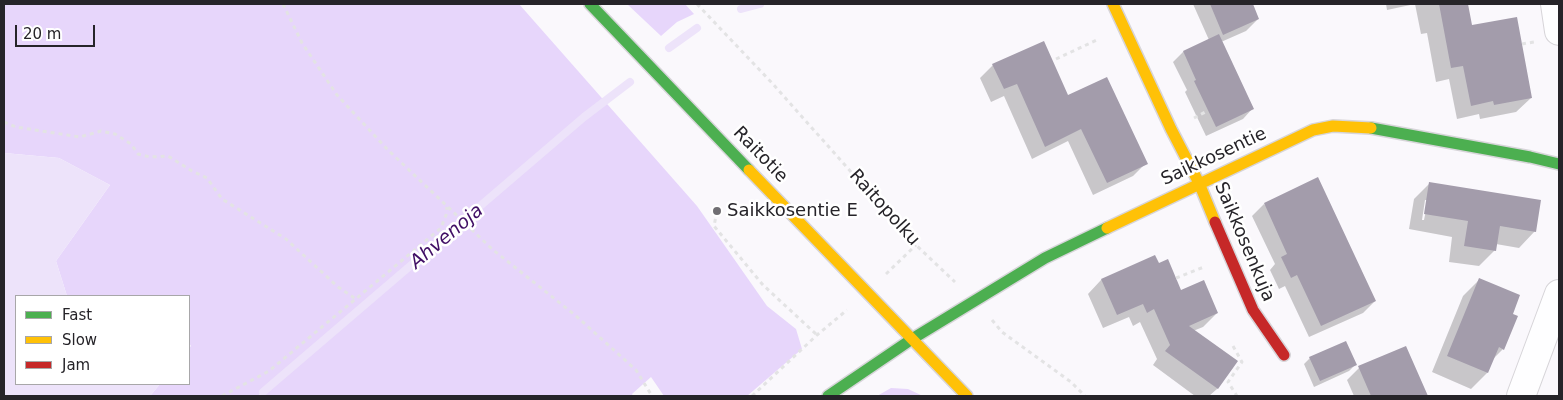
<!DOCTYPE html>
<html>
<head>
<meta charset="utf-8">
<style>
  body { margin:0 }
  #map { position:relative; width:1563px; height:400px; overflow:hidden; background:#faf8fc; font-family:"DejaVu Sans",sans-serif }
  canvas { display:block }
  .frame { position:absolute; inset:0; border:5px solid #262429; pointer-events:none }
  .legend { position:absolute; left:15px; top:295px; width:175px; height:90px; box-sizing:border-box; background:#fff; border:1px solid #a8a7a9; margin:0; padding:6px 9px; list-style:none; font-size:15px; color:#262429 }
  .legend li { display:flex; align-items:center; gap:10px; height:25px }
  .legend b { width:25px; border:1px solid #a8a7a9 }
  .scale { position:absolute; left:15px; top:25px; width:80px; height:22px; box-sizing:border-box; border:2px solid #262429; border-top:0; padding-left:6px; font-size:15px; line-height:18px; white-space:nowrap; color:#262429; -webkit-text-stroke:4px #fff; paint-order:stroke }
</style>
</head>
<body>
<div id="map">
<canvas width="1563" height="400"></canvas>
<div class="frame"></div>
<ul class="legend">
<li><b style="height:6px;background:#4caf50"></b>Fast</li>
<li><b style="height:6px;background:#ffc107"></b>Slow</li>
<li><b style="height:6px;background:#c62828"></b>Jam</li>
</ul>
<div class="scale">20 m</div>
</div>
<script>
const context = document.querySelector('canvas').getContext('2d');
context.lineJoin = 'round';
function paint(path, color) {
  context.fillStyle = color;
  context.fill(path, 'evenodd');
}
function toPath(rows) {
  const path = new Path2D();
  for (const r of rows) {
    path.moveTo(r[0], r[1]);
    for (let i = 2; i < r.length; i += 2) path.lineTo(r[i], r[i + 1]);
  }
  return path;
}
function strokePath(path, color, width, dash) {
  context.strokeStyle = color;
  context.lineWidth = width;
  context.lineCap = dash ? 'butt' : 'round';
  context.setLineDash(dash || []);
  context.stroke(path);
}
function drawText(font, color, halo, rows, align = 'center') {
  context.font = font + ' "DejaVu Sans",sans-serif';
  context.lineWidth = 5;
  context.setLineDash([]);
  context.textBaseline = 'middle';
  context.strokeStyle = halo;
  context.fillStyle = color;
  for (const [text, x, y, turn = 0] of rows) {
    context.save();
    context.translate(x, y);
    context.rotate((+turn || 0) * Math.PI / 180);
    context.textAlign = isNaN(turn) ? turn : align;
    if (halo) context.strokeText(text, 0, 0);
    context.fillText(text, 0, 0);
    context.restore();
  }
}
paint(toPath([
  [4,4,519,4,697,206,767,306,796,329,802,349,747,396,664,396,651,377,632,394,633,396,260,396,262,393,257,396,150,396,160,384,189,384,189,348,191,346,189,343,189,296,67,296,56,261,110,185,59,158,4,153],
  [627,4,685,4,694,14,677,22,661,36],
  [891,388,908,389,923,396,877,396]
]), '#e7d6fb');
paint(toPath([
  [4,153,59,158,110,185,56,261,67,296,16,296,16,384,160,384,150,396,4,396]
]), '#ede3fa');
paint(toPath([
  [1193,4,1251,4,1258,19,1246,31,1221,42,1253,108,1243,119,1206,136,1185,92,1187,90,1173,62,1183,52,1209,40],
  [1386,4,1467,4,1471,27,1531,98,1516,112,1480,119,1479,114,1457,119,1449,79,1436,82,1427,33,1421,34,1415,4,1387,10],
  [993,65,1068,96,1146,163,1133,176,1093,195,1068,141,1032,159,1004,96,991,102,980,78],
  [1430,183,1535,231,1519,248,1496,244,1495,250,1479,266,1449,262,1452,237,1409,229,1414,199],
  [1425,200,1428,200,1424,220,1422,220],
  [1264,204,1375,301,1363,313,1309,337,1285,286,1279,289,1270,270,1275,264,1252,216],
  [1155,257,1158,265,1181,292,1217,313,1203,327,1193,331,1236,361,1217,389,1209,396,1195,396,1153,365,1157,359,1140,322,1133,326,1129,317,1103,328,1088,294,1101,280],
  [1479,280,1511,315,1503,349,1493,359,1487,373,1471,389,1432,372,1463,296],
  [1310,358,1356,364,1349,371,1314,387,1304,364],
  [1359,368,1426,394,1424,396,1354,396,1347,380]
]), '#0003');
strokePath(toPath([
  [741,9,760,4],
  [669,48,697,28],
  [263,392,584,117,630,82]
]), '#ede3fa', 8);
paint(toPath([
  [1210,4,1253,4,1259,19,1223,35],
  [1439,4,1468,4,1472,25,1517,17,1532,98,1494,105,1493,101,1471,106,1463,66,1451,68],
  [1219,34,1254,109,1216,127,1194,81,1196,80,1183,51],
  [1044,41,1068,95,1107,77,1148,164,1107,183,1081,129,1045,147,1017,84,1004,89,992,64],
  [1318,177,1376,301,1321,326,1297,275,1291,278,1281,257,1287,254,1264,203],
  [1429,182,1541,200,1536,232,1500,226,1496,251,1464,246,1468,221,1424,214],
  [1155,255,1159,263,1168,259,1181,290,1204,280,1218,313,1189,326,1238,361,1218,389,1165,351,1170,345,1154,309,1147,313,1143,304,1117,315,1101,279],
  [1479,278,1520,295,1513,314,1518,316,1504,350,1499,347,1488,373,1447,356],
  [1346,341,1357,365,1320,381,1309,357],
  [1406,346,1428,396,1371,396,1358,366]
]), '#a39cab');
const street = toPath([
  [1555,4,1559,31],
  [1521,396,1559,294]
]);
const fast = toPath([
  [590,4,749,170],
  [1371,128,1530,157,1559,164],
  [828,396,912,339,1045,258,1107,228]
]);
const slow = toPath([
  [1113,4,1171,129,1199,183,1215,222],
  [749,170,967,396],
  [1107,228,1313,130,1333,126,1371,128]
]);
const jam = toPath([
  [1215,222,1253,310,1284,355]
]);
strokePath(street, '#d7d5d9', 30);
strokePath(fast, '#d7d5d9', 14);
strokePath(slow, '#d7d5d9', 14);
strokePath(jam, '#d7d5d9', 14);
strokePath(toPath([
  [283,4,302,43,337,95,387,149,492,249,575,315,636,370,652,396],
  [697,4,772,83,916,245,955,282],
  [1522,44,1534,42],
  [1056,59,1099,39],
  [1194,118,1207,111],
  [4,122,16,127,80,137,101,131,115,134,131,144,138,154,150,157,168,156,192,171,207,178,222,199,286,239,338,287,356,299],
  [717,211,714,226,763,285,817,335],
  [886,274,916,245],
  [1176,278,1204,267],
  [992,320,1002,332,1071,382,1085,396],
  [1233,346,1242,362,1228,382,1237,396],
  [222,396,269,371,441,228,446,215,447,207],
  [752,396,817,335,847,310]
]), '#e3e3e4', 3, [4, 4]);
strokePath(street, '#fefeff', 28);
strokePath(fast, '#4caf50', 11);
strokePath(slow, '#ffc107', 11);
strokePath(jam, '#c62828', 11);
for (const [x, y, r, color] of [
  [717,211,5,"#706e73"]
]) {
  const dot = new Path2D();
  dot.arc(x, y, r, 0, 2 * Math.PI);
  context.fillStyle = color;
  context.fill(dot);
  strokePath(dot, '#fff', 2);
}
drawText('18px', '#262429', '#fff', [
  ["Raitotie",760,155,46],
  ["Saikkosentie",1214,157,-25],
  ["Raitopolku",884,208,48],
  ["Saikkosenkuja",1244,242,67]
]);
drawText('18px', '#262429', '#fff', [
  ["Saikkosentie E",727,211]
], 'left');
drawText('italic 19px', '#400e65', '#fff', [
  ["Ahvenoja",447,237,-40]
]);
</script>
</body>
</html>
